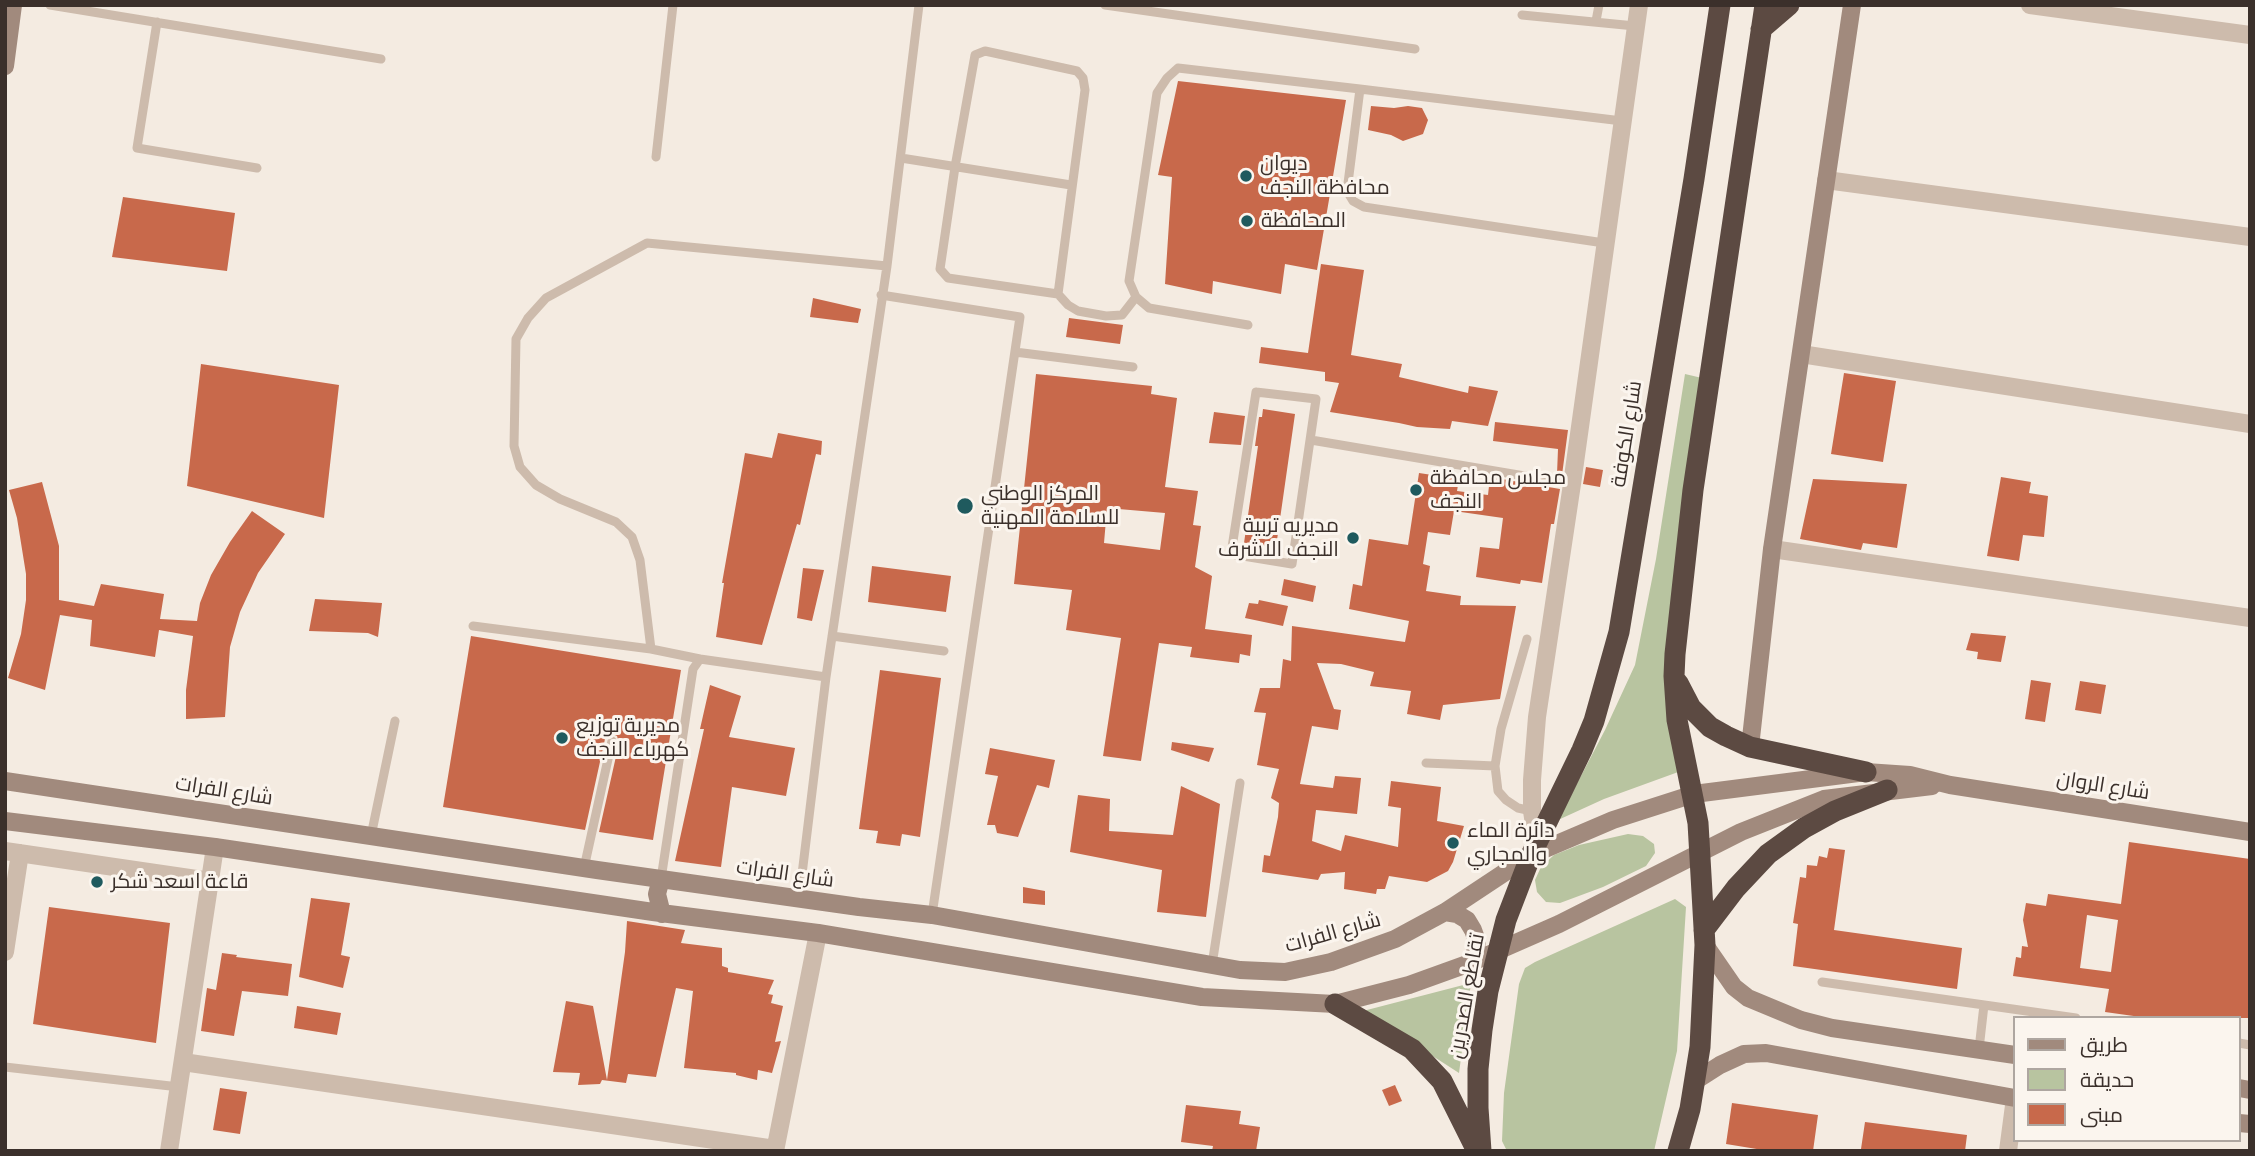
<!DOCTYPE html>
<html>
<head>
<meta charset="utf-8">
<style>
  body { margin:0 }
  #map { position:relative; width:2255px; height:1156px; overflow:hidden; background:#f4ebe1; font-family:"PT Sans Narrow",Cairo,sans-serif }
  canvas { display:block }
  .frame { position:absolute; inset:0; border:7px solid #3b302b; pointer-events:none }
  .legend { position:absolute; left:2013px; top:1016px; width:228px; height:126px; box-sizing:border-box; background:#fbf5ee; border:2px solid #aea6a0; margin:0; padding:9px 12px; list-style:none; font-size:21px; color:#3b302b }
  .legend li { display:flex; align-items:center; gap:14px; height:35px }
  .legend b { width:35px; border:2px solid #aea6a0 }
</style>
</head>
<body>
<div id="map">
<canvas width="2255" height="1156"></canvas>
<div class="frame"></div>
<ul class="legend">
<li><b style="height:9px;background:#a18a7d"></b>طريق</li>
<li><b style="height:19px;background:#b8c4a0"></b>حديقة</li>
<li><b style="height:19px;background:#c8694b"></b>مبنى</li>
</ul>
</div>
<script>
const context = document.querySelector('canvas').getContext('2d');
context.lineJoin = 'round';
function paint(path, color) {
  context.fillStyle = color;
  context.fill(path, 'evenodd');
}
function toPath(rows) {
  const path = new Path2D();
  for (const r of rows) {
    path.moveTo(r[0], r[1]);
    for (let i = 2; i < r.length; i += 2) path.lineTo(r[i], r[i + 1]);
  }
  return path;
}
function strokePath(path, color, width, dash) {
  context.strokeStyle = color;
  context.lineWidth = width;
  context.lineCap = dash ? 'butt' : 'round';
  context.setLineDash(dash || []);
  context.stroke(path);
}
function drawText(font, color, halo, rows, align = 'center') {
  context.font = font + ' "PT Sans Narrow",Cairo,sans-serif';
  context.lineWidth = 6;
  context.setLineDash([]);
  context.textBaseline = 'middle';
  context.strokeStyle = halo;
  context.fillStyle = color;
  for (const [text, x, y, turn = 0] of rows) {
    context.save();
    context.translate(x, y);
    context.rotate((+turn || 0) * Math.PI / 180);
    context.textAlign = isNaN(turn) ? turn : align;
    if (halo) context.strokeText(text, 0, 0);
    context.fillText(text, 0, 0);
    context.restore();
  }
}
paint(toPath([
  [1685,374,1702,378,1675,667,1681,771,1604,799,1558,820,1605,730,1635,665,1656,559],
  [1628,834,1643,836,1654,844,1655,853,1646,866,1603,887,1560,903,1546,902,1537,892,1535,880,1541,867,1554,855,1579,845],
  [1675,899,1686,907,1677,1051,1654,1151,1507,1151,1502,1141,1504,1093,1519,984,1525,968,1535,962],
  [1471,983,1459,1073,1363,1011]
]), '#b8c4a0');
paint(toPath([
  [1178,81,1346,100,1317,270,1285,264,1281,294,1213,281,1212,294,1165,284,1172,177,1158,175],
  [1371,106,1394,108,1408,106,1422,108,1428,120,1423,134,1403,141,1391,135,1368,130],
  [123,197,235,213,227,271,112,257],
  [1321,264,1364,270,1351,355,1402,364,1399,377,1468,393,1469,386,1498,391,1488,426,1452,421,1450,429,1417,427,1399,423,1330,412,1339,383,1325,381,1325,372,1259,363,1261,347,1308,353],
  [813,298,861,309,858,323,810,317],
  [1069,318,1123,325,1120,344,1066,337],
  [201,364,339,385,324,518,187,486],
  [1844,373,1896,381,1883,462,1831,454],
  [1036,374,1152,386,1151,394,1177,398,1165,487,1198,491,1193,525,1201,526,1195,567,1212,576,1205,629,1252,635,1250,656,1240,654,1239,663,1190,657,1192,647,1159,643,1141,761,1103,756,1121,638,1066,630,1072,590,1014,584],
  [1107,508,1165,513,1160,550,1104,543],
  [1263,409,1295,414,1276,547,1244,543,1258,446,1255,446,1259,417,1262,417],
  [1214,412,1245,416,1241,445,1209,443],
  [1495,422,1568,430,1562,475,1557,474,1558,449,1493,441],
  [778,433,822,441,821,455,816,454,800,525,797,524,762,645,716,637,724,583,722,583,745,453,772,458],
  [1586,467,1603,470,1600,487,1583,484],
  [1419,473,1459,479,1457,491,1488,495,1490,477,1560,489,1554,524,1551,524,1542,583,1521,580,1520,584,1476,577,1480,547,1499,549,1503,518,1454,511,1450,535,1428,532,1423,564,1430,566,1426,591,1461,596,1460,605,1516,606,1500,699,1443,705,1440,720,1407,714,1411,691,1370,686,1374,672,1341,664,1317,663,1334,709,1341,710,1338,730,1312,726,1300,784,1333,788,1335,776,1361,778,1357,814,1316,810,1312,841,1341,851,1345,835,1398,847,1401,808,1388,806,1391,781,1441,787,1437,821,1464,826,1453,862,1448,871,1427,882,1389,876,1385,889,1377,889,1376,894,1344,889,1345,872,1321,874,1318,880,1262,872,1264,855,1270,856,1278,817,1279,803,1271,798,1279,769,1257,765,1266,713,1254,712,1260,688,1280,688,1283,659,1291,661,1292,626,1405,642,1409,621,1349,609,1353,584,1362,586,1369,539,1408,545],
  [2001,477,2031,482,2029,493,2048,496,2044,537,2023,535,2019,561,1987,556],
  [1813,479,1907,484,1897,548,1863,543,1861,550,1800,539],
  [42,482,59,546,59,600,94,606,101,584,164,594,160,619,197,621,200,603,211,575,230,542,252,511,285,534,258,573,240,612,230,647,225,717,186,719,186,690,193,636,159,630,155,657,90,646,92,620,60,615,45,690,8,678,21,634,26,600,26,574,17,518,9,490],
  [872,566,951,576,946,612,868,602],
  [803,568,824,570,812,621,797,618],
  [1284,579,1316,586,1313,602,1281,595],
  [315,599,382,603,378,637,368,633,309,631],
  [1259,600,1288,606,1283,626,1245,618,1249,603,1258,604],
  [1971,633,2006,636,2001,662,1977,659,1978,652,1966,650],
  [471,636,681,670,653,840,599,832,619,743,617,736,613,734,607,736,605,739,585,830,443,807],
  [880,670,941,678,920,837,902,834,900,846,876,843,878,831,859,829],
  [2031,680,2051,683,2045,722,2025,719],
  [2080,681,2106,685,2101,714,2075,710],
  [710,685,741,696,729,737,795,748,786,796,732,787,721,867,675,861,704,729,700,729],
  [1172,742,1214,748,1209,762,1171,750],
  [990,748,1055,760,1049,788,1037,785,1018,837,997,833,995,825,987,825,998,776,985,774],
  [1181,786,1220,804,1206,917,1157,912,1162,870,1070,852,1078,795,1110,799,1109,831,1173,835],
  [2129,842,2250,859,2250,1018,2148,1018,2105,1012,2109,989,2013,976,2016,957,2021,958,2022,946,2028,947,2023,920,2026,903,2046,906,2048,894,2121,904],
  [2087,915,2118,920,2111,972,2080,968],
  [1829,848,1845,850,1834,930,1962,948,1957,989,1793,966,1798,924,1793,923,1800,877,1806,878,1807,865,1817,866,1819,856,1827,858],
  [1023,887,1045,891,1045,905,1023,903],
  [311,898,350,903,341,955,350,957,343,988,299,977],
  [49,907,170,923,156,1043,33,1024],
  [627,921,685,930,681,943,722,948,722,966,728,968,728,972,774,980,768,994,773,995,771,1003,783,1006,775,1042,781,1041,772,1073,758,1070,757,1080,736,1075,736,1073,684,1068,693,991,676,988,656,1077,628,1074,626,1083,602,1080,600,1084,578,1085,580,1073,553,1072,566,1001,593,1006,607,1080,625,952],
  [222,953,237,955,236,957,292,964,288,996,242,991,234,1036,201,1031,207,988,216,990],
  [297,1006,341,1013,337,1035,294,1028],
  [1395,1085,1402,1101,1389,1106,1382,1090],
  [220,1088,247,1092,240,1134,213,1130],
  [1732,1103,1818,1115,1813,1151,1769,1151,1726,1144],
  [1186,1105,1241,1111,1239,1124,1260,1127,1256,1151,1212,1151,1213,1146,1181,1142],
  [1865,1122,1967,1135,1965,1151,1879,1151,1861,1149]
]), '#c8694b');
strokePath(toPath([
  [50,5,381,59],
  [1105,5,1415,49],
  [1522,15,1635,26],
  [1596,21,1599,5],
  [157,22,137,148,257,168],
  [985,51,1077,71,1083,78,1085,90,1058,294,948,278,940,269,955,167,975,55,985,51],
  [656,157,673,5],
  [901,158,1071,185],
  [1604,243,1364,207,1353,201,1347,191,1360,89,1622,121],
  [1058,294,1068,305,1078,311,1106,316,1122,315,1136,297],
  [881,295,1020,317,932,915],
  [1248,325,1149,308,1136,297,1129,281,1157,93,1167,78,1178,68,1360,89],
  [1015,352,1133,367],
  [1256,392,1316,399,1292,564,1231,554,1256,392],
  [1311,440,1572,484],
  [473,626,651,649,700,659],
  [832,636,944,651],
  [1527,639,1501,729,1495,766,1498,791,1506,800,1518,808,1532,811],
  [651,649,640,560,632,537,616,522,560,499,536,485,520,467,514,446,516,339,528,318,546,298,647,243,887,266],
  [1426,763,1495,766],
  [371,836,395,721],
  [584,868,612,741],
  [661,879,693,669,700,659,826,677],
  [799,899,826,677,887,266,919,5],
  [1212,965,1240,783],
  [1822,982,2076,1018],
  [2239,1043,2250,1045],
  [1979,1049,1984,1005],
  [5,1067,179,1087]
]), '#cdbbac', 9);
strokePath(toPath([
  [2030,5,2250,35],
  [1826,180,2250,237],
  [1801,354,2250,424],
  [1772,549,2250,618],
  [1537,843,1532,811,1532,780,1537,717,1572,484,1639,5],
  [5,851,210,881],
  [5,952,20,853],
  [183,1062,775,1149],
  [169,1151,215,847],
  [775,1151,818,933],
  [2008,1151,2015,1098]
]), '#cdbbac', 18);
strokePath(toPath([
  [5,66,13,5],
  [1750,747,1772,549,1852,5],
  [5,781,597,870,859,907,932,915,1240,970,1285,972,1331,962,1395,939,1445,912,1531,855,1613,820,1694,794,1866,772,1910,775,1950,785,2250,832],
  [5,821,215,847,653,912,818,933,1202,997,1335,1004,1409,985,1470,963,1559,924,1741,832,1824,799,1932,786],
  [661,879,657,894,662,914],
  [1445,912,1457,914,1467,920,1473,930,1477,941,1475,953,1470,963],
  [1705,945,1734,987,1748,998,1801,1020,1832,1028,2015,1055],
  [1695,1081,1720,1065,1744,1054,1766,1053,2015,1098],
  [2239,1088,2250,1090],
  [2239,1123,2250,1124]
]), '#a18a7d', 18);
strokePath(toPath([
  [1761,29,1789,5],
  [1678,683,1691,708,1710,727,1726,736,1750,747,1866,772],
  [1704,930,1736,888,1768,854,1804,828,1835,811,1887,790],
  [1335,1004,1412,1049,1442,1081,1477,1151],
  [1481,1151,1478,1108,1478,1069,1482,1030,1488,991,1506,920,1531,855,1582,750,1594,721,1619,632,1694,179,1720,5],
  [1678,1151,1690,1109,1700,1047,1705,945,1698,823,1677,720,1674,676,1675,654,1693,490,1765,5]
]), '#5c4a42', 21);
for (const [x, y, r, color] of [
  [1246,176,7,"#1f5a5e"],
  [1247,221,7,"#1f5a5e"],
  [1416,490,7,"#1f5a5e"],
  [965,506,9,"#1f5a5e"],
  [1353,538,7,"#1f5a5e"],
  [562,738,7,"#1f5a5e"],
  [1453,843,7,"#1f5a5e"],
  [97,882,7,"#1f5a5e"]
]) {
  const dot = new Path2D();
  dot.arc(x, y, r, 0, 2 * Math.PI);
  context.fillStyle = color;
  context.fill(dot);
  strokePath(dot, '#fbf5ee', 2.5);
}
drawText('21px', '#3b302b', '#fbf5ee', [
  ["ديوان",1260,164],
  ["محافظة النجف",1260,188],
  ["المحافظة",1261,221],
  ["مجلس محافظة",1430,478],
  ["النجف",1430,502],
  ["المركز الوطني",981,494],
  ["للسلامة المهنية",981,518],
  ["مديريه تربية",1339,526,"right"],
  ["النجف الاشرف",1339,550,"right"],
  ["مديرية توزيع",576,726],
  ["كهرباء النجف",576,750],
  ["دائرة الماء",1467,831],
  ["والمجاري",1467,855],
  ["قاعة اسعد شكر",111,882]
], 'left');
drawText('21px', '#3b302b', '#fbf5ee', [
  ["شارع الكوفة",1627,434,-81],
  ["شارع الروان",2103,786,9],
  ["شارع الفرات",224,791,9],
  ["شارع الفرات",785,874,8],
  ["شارع الفرات",1333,933,-16],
  ["تقاطع الصدرين",1467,996,-80]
]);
</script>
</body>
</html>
